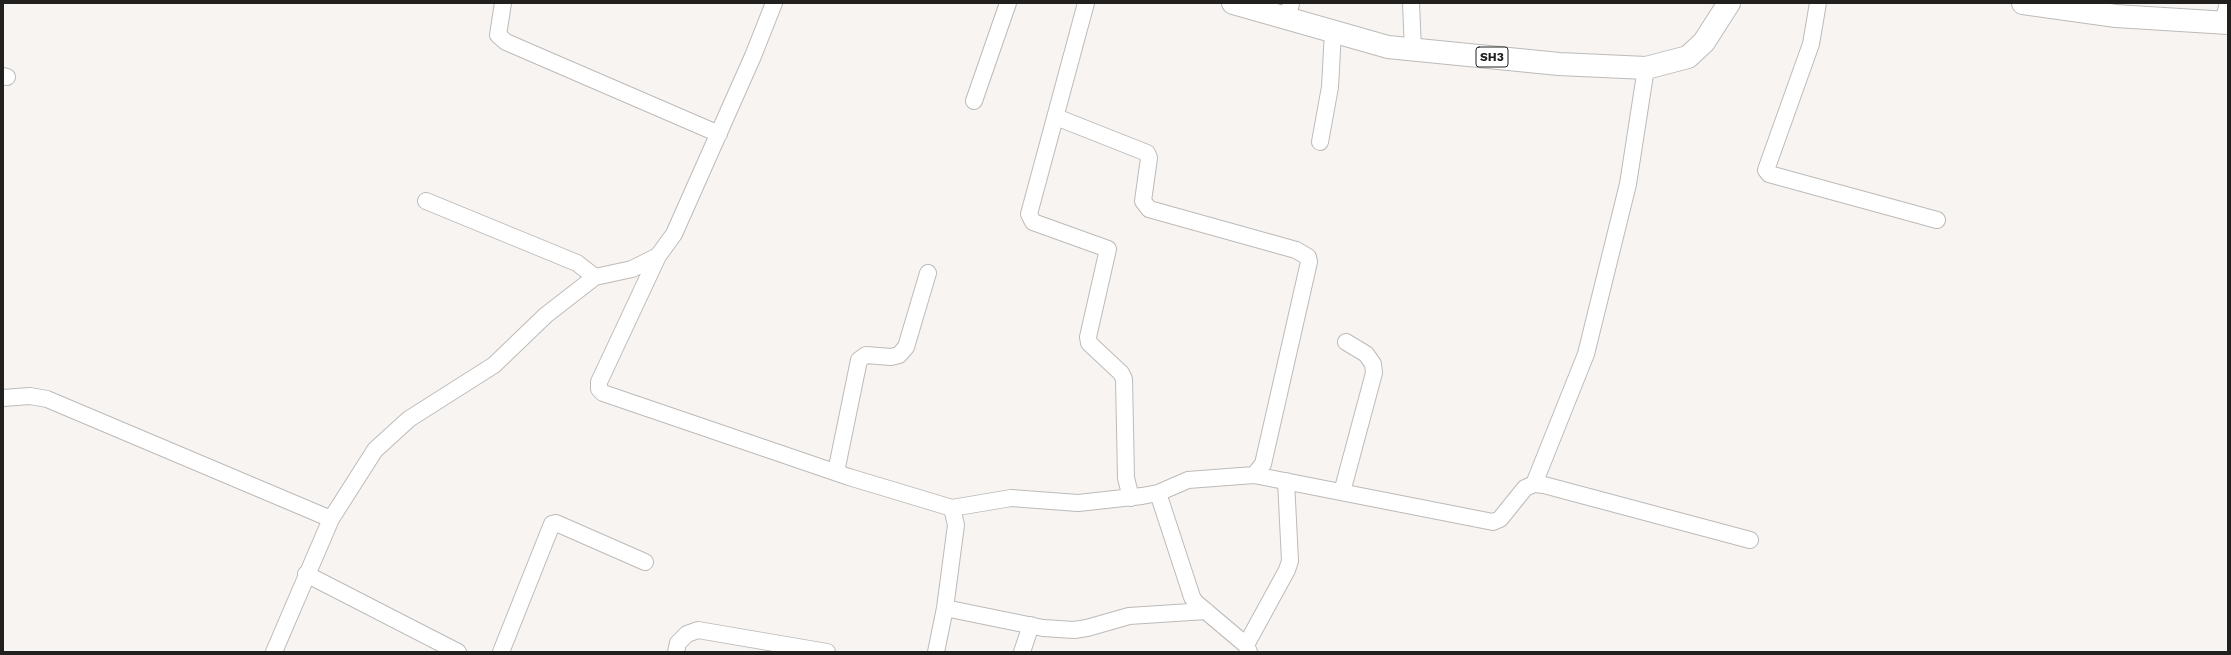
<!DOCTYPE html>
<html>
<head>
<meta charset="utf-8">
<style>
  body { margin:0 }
  #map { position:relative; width:2231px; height:655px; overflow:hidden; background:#f7f4f2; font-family:"Work Sans",sans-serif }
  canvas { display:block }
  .frame { position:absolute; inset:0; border:4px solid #21201f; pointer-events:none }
</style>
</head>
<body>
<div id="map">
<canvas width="2231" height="655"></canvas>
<div class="frame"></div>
</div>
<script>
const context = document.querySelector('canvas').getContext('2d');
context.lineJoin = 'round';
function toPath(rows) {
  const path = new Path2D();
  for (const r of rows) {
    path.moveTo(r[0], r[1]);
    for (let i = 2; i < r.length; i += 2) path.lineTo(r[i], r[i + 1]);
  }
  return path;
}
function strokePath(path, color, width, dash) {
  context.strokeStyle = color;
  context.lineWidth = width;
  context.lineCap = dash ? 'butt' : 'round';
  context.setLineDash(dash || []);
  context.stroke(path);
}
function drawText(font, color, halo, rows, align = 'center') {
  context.font = font + ' "Work Sans",sans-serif';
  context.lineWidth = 3;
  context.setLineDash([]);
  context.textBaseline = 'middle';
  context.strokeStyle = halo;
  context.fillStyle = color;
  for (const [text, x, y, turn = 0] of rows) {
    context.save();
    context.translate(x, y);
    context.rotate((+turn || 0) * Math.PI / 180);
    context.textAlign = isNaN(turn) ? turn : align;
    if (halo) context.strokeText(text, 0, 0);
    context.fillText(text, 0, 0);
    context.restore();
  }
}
const minor = toPath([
  [503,3,498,35,506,42,719,134],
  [1086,3,1029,214,1033,222,1108,249,1088,337,1089,343,1121,373,1124,379,1126,478,1131,498],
  [1411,3,1413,50],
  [1818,3,1811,44,1766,170,1769,174,1937,220],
  [1288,19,1291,3],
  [2223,22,2228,3],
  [3,76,7,77],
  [974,101,1008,3],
  [1320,142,1330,87,1333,31],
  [426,201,577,263,595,277],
  [658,256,599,382,599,389,603,393,849,477,952,508,956,525,945,608,936,652],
  [3,398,30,396,47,399,331,519],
  [836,472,859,360,866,355,891,357,899,355,906,347,928,273],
  [1254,475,1493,522,1500,519,1525,488,1534,484,1544,485,1750,540],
  [1534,484,1586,354,1628,184,1646,68],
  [1342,492,1374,373,1373,364,1366,354,1346,342],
  [1158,493,1192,597,1195,602,1246,645,1249,652],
  [952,508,1011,498,1078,503,1142,496,1158,493,1188,480,1254,475,1263,464,1309,262,1308,257,1296,250,1149,209,1143,201,1149,158,1147,153,1056,117],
  [306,574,458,652],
  [945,608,1043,628,1074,630,1087,628,1129,616,1206,611],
  [1246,645,1287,570,1290,561,1286,481],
  [274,652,331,519,375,450,409,419,494,365,546,315,595,277,632,269,658,256,674,234,753,56,774,3],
  [501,652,552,524,556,523,645,562],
  [676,652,678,643,687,634,698,630,827,652],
  [1022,652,1031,625]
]);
const primary = toPath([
  [1233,3,1388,47,1559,64,1646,68,1688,57,1704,42,1729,3],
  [2023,3,2116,16,2228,23]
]);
strokePath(minor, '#bdbbb9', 18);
strokePath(primary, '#bdbbb9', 24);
strokePath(minor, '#fff', 16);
strokePath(primary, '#fff', 22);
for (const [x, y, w] of [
  [1492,57,32]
]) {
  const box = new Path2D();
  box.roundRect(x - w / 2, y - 10, w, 20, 3);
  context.fillStyle = '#fff';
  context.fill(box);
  strokePath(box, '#21201f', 1);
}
drawText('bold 12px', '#21201f', null, [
  ["SH3",1492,57]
]);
</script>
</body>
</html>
